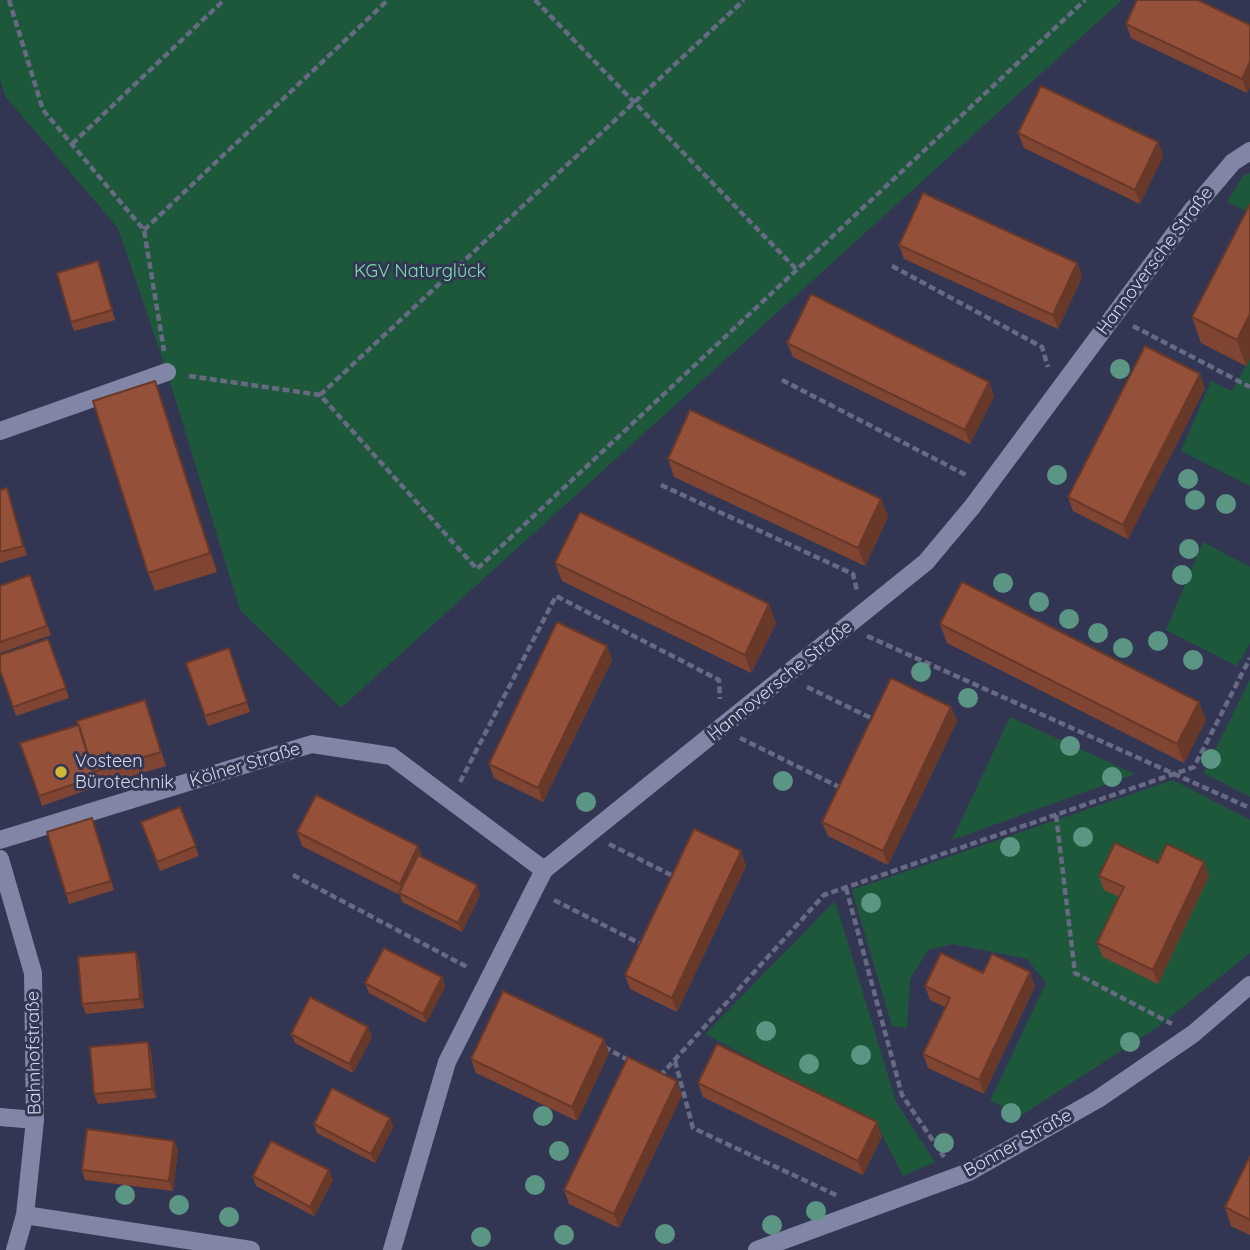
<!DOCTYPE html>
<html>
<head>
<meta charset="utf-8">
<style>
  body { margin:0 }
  canvas { display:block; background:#333653 }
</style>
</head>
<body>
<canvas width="1250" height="1250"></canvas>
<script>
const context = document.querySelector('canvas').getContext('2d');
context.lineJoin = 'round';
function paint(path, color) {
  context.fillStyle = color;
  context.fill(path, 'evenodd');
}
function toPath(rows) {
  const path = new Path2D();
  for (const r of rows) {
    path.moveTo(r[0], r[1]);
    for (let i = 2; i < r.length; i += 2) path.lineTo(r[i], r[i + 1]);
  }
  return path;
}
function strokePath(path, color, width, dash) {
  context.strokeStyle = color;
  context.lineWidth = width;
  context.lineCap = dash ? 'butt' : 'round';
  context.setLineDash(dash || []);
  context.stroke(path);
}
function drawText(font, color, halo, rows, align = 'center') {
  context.font = font + ' Quicksand,sans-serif';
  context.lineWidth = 6;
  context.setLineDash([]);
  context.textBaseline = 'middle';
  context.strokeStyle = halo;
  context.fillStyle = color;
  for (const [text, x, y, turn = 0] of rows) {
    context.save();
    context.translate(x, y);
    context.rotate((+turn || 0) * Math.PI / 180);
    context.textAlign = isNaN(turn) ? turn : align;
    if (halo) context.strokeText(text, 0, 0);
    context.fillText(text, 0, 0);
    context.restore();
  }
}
paint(toPath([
  [0,0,1122,0,341,708,240,610,167,372,118,228,5,96,0,79],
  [1250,173,1250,213,1227,202,1243,176],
  [1250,358,1250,486,1181,451,1211,381,1232,391],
  [1203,542,1250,567,1250,643,1237,666,1166,630],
  [1250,679,1250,797,1204,773],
  [1010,717,1135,774,952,840],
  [1173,780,1250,820,1250,953,1159,1026,1022,1115,990,1101,1046,983,1027,959,953,944,928,950,910,979,907,1028,892,1026,852,890],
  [835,901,896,1102,935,1162,903,1176,878,1126,705,1034]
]), '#1d583b');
strokePath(toPath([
  [9,0,43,110,144,230,164,351],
  [535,0,797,270],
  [72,144,224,0],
  [144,230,388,0],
  [892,266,1042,347,1048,367],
  [1133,326,1250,387],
  [189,376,320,395,477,569,1085,0],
  [782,380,968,476],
  [320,395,744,0],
  [661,485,853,574,857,591],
  [867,636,1250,808],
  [807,687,873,719],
  [740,738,841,788],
  [460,782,556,596,719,680,720,699],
  [1056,815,1075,973,1172,1024],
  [609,844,671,875],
  [293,875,469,968],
  [846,888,902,1095,944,1157],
  [554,900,641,944],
  [604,1047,630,1061],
  [675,1061,693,1128,838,1196],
  [660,1076,824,895,1194,767,1250,658]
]), '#676a83', 4.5, [7, 3.5]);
strokePath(toPath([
  [0,431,167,372],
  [0,840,312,744,391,756,544,870],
  [0,859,33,973,35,1120,25,1215,15,1250],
  [0,1117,35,1120],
  [25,1215,251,1250],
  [392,1250,447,1062,544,870,926,562,972,507,1193,209,1233,162,1250,151],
  [757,1250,969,1172,1098,1099,1193,1034,1250,985]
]), '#8186a7', 18);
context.fillStyle = '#5a9683';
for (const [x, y] of [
  [1120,369],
  [1057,475],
  [1188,479],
  [1195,500],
  [1226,504],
  [1189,549],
  [1182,575],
  [1003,583],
  [1039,602],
  [1069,619],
  [1098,633],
  [1158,641],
  [1123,648],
  [1193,660],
  [921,672],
  [968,698],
  [1070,746],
  [1211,759],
  [1112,777],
  [783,781],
  [586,802],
  [1083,837],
  [1010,847],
  [871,903],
  [766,1031],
  [1130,1042],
  [861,1055],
  [809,1064],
  [1011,1113],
  [543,1116],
  [944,1143],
  [559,1151],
  [535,1185],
  [125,1195],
  [179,1205],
  [816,1211],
  [229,1217],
  [772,1225],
  [665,1234],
  [564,1235],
  [481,1237]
]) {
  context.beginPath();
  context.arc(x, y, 10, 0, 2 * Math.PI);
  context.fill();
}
paint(toPath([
  [1126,24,1250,25,1250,87,1247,93,1131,38],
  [1018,133,1158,142,1163,156,1140,204,1024,148],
  [1250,204,1250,358,1246,366,1201,343,1192,317],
  [899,245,1077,263,1082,277,1058,329,904,259],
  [98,261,115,320,74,331,71,322],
  [787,343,989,382,994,396,970,444,793,357],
  [1205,388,1128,539,1073,511,1068,497],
  [162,400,217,572,155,591,148,573],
  [668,459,881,499,888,517,865,566,674,477],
  [7,488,27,555,0,563,0,490],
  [555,563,776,623,751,673,562,581],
  [30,575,51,635,0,653,0,586],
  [940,624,1206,720,1184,763,947,643],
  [48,639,69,698,16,716,0,670],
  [607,646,612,660,543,802,494,778,489,764],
  [229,648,250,712,208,726,186,663],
  [145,700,166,766,98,786,42,806,20,743,79,725],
  [951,707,957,721,888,865,828,836,822,822],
  [180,807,199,856,160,871,141,822],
  [95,828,114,890,69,904,66,894],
  [297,832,418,846,423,858,480,895,462,932,402,902,400,895,302,846],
  [1204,862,1209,876,1158,984,1103,957,1097,943,1120,897,1104,890,1099,876,1158,863],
  [746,866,677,1012,630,989,625,975],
  [136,952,139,961,144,1008,86,1014,82,1004],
  [983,973,1035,986,984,1094,928,1068,923,1054,945,1007,930,1000,925,986],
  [442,977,445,987,426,1023,369,993,365,983],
  [291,1034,372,1037,353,1073,295,1043],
  [604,1039,609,1053,577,1121,476,1073,471,1059],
  [148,1042,151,1051,156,1098,98,1104,94,1094],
  [677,1081,682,1095,619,1228,569,1204,564,1190],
  [698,1083,882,1136,863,1175,703,1097],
  [390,1118,393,1127,375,1163,317,1133,314,1124],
  [174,1141,178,1150,173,1191,85,1180,82,1170],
  [1250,1156,1250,1235,1231,1226,1225,1207],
  [253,1176,333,1180,314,1216,256,1186]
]), '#804532');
paint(toPath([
  [1250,62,1250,87,1247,93,1242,79],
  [1158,142,1163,156,1140,204,1135,190],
  [1077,263,1082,277,1058,329,1053,315],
  [1250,314,1250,358,1246,366,1237,340],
  [1200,374,1205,388,1128,539,1123,525],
  [155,381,162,400,217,572,210,553],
  [989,382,994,396,970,444,965,430],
  [7,488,10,497,27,555,23,546],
  [881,499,888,517,865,566,858,548],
  [769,604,776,623,751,673,745,655],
  [607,646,612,660,543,802,538,788],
  [1199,702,1206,720,1184,763,1177,744],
  [951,707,957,721,888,865,883,851],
  [418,846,424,860,404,895,400,884],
  [741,851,746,866,677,1012,672,998],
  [1204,862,1209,876,1158,984,1153,970],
  [477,885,480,895,462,932,458,923],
  [136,952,139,961,144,1008,140,999],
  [1030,972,1035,986,984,1094,979,1080],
  [442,977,445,987,426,1023,423,1014],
  [368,1027,372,1037,353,1073,349,1064],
  [604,1039,609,1053,577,1121,572,1107],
  [148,1042,151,1051,156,1098,152,1089],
  [677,1081,682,1095,619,1228,614,1214],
  [390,1118,393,1127,375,1163,371,1154],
  [877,1122,882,1136,863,1175,858,1161],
  [174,1141,178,1150,173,1191,169,1181],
  [329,1170,333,1180,314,1216,310,1207]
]), '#683829');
const building = toPath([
  [1137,0,1198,0,1250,25,1250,62,1242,79,1126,24,1137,0],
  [1041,86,1158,142,1135,190,1018,133,1041,86],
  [923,193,1077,263,1053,315,899,245,923,193],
  [1250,204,1250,314,1237,340,1192,317,1250,204],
  [98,261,112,310,71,322,57,273,98,261],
  [811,294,989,382,965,430,787,343,811,294],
  [1145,346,1200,374,1123,525,1068,497,1145,346],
  [155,381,210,553,148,573,93,401,155,381],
  [690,410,881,499,858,548,668,459,690,410],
  [7,488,23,546,0,552,0,490,7,488],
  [580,512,769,604,745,655,555,563,580,512],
  [30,575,47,626,0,642,0,586,30,575],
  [962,582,1199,702,1177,744,940,624,962,582],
  [557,622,607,646,538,788,489,764,557,622],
  [48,639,66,688,13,707,0,670,0,655,48,639],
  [229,648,247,702,205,716,186,663,229,648],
  [891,678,951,707,883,851,822,822,891,678],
  [145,700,161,752,93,772,77,721,145,700],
  [79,725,95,777,39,796,20,743,79,725],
  [316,795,418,846,400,884,297,832,316,795],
  [180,807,196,846,157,862,141,822,180,807],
  [92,818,111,881,66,894,47,832,92,818],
  [694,829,741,851,672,998,625,975,694,829],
  [1115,843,1158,863,1167,844,1204,862,1153,970,1097,943,1124,887,1099,876,1115,843],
  [418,855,477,885,458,923,399,893,418,855],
  [384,948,442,977,423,1014,365,983,384,948],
  [136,952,140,999,82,1004,78,957,136,952],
  [941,953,983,973,992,954,1030,972,979,1080,923,1054,950,998,925,986,941,953],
  [503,991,604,1039,572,1107,471,1059,503,991],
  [310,997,368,1027,349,1064,291,1034,310,997],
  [148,1042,152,1089,94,1094,90,1047,148,1042],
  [717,1044,877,1122,858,1161,698,1083,717,1044],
  [628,1057,677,1081,614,1214,564,1190,628,1057],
  [332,1088,390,1118,371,1154,314,1124,332,1088],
  [87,1129,174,1141,169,1181,82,1170,87,1129],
  [271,1141,329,1170,310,1207,253,1176,271,1141],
  [1250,1156,1250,1220,1225,1207,1250,1156]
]);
paint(building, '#95503a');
strokePath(building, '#683829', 2);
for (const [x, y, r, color] of [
  [61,772,7,"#cfb837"]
]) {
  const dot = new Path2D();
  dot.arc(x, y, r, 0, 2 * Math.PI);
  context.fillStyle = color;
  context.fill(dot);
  strokePath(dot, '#333653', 2.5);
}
drawText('18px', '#d5d8ea', '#333653', [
  ["Hannoversche Straße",1155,261,-53],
  ["Hannoversche Straße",780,681,-39],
  ["Kölner Straße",245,765,-17],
  ["Bahnhofstraße",34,1053,-91],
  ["Bonner Straße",1018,1143,-29]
]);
drawText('18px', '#7ae5ab', '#333653', [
  ["KGV Naturglück",420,272]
]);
drawText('18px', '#d5d8ea', '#333653', [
  ["Vosteen",75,762],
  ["Bürotechnik",75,783]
], 'left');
</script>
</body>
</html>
